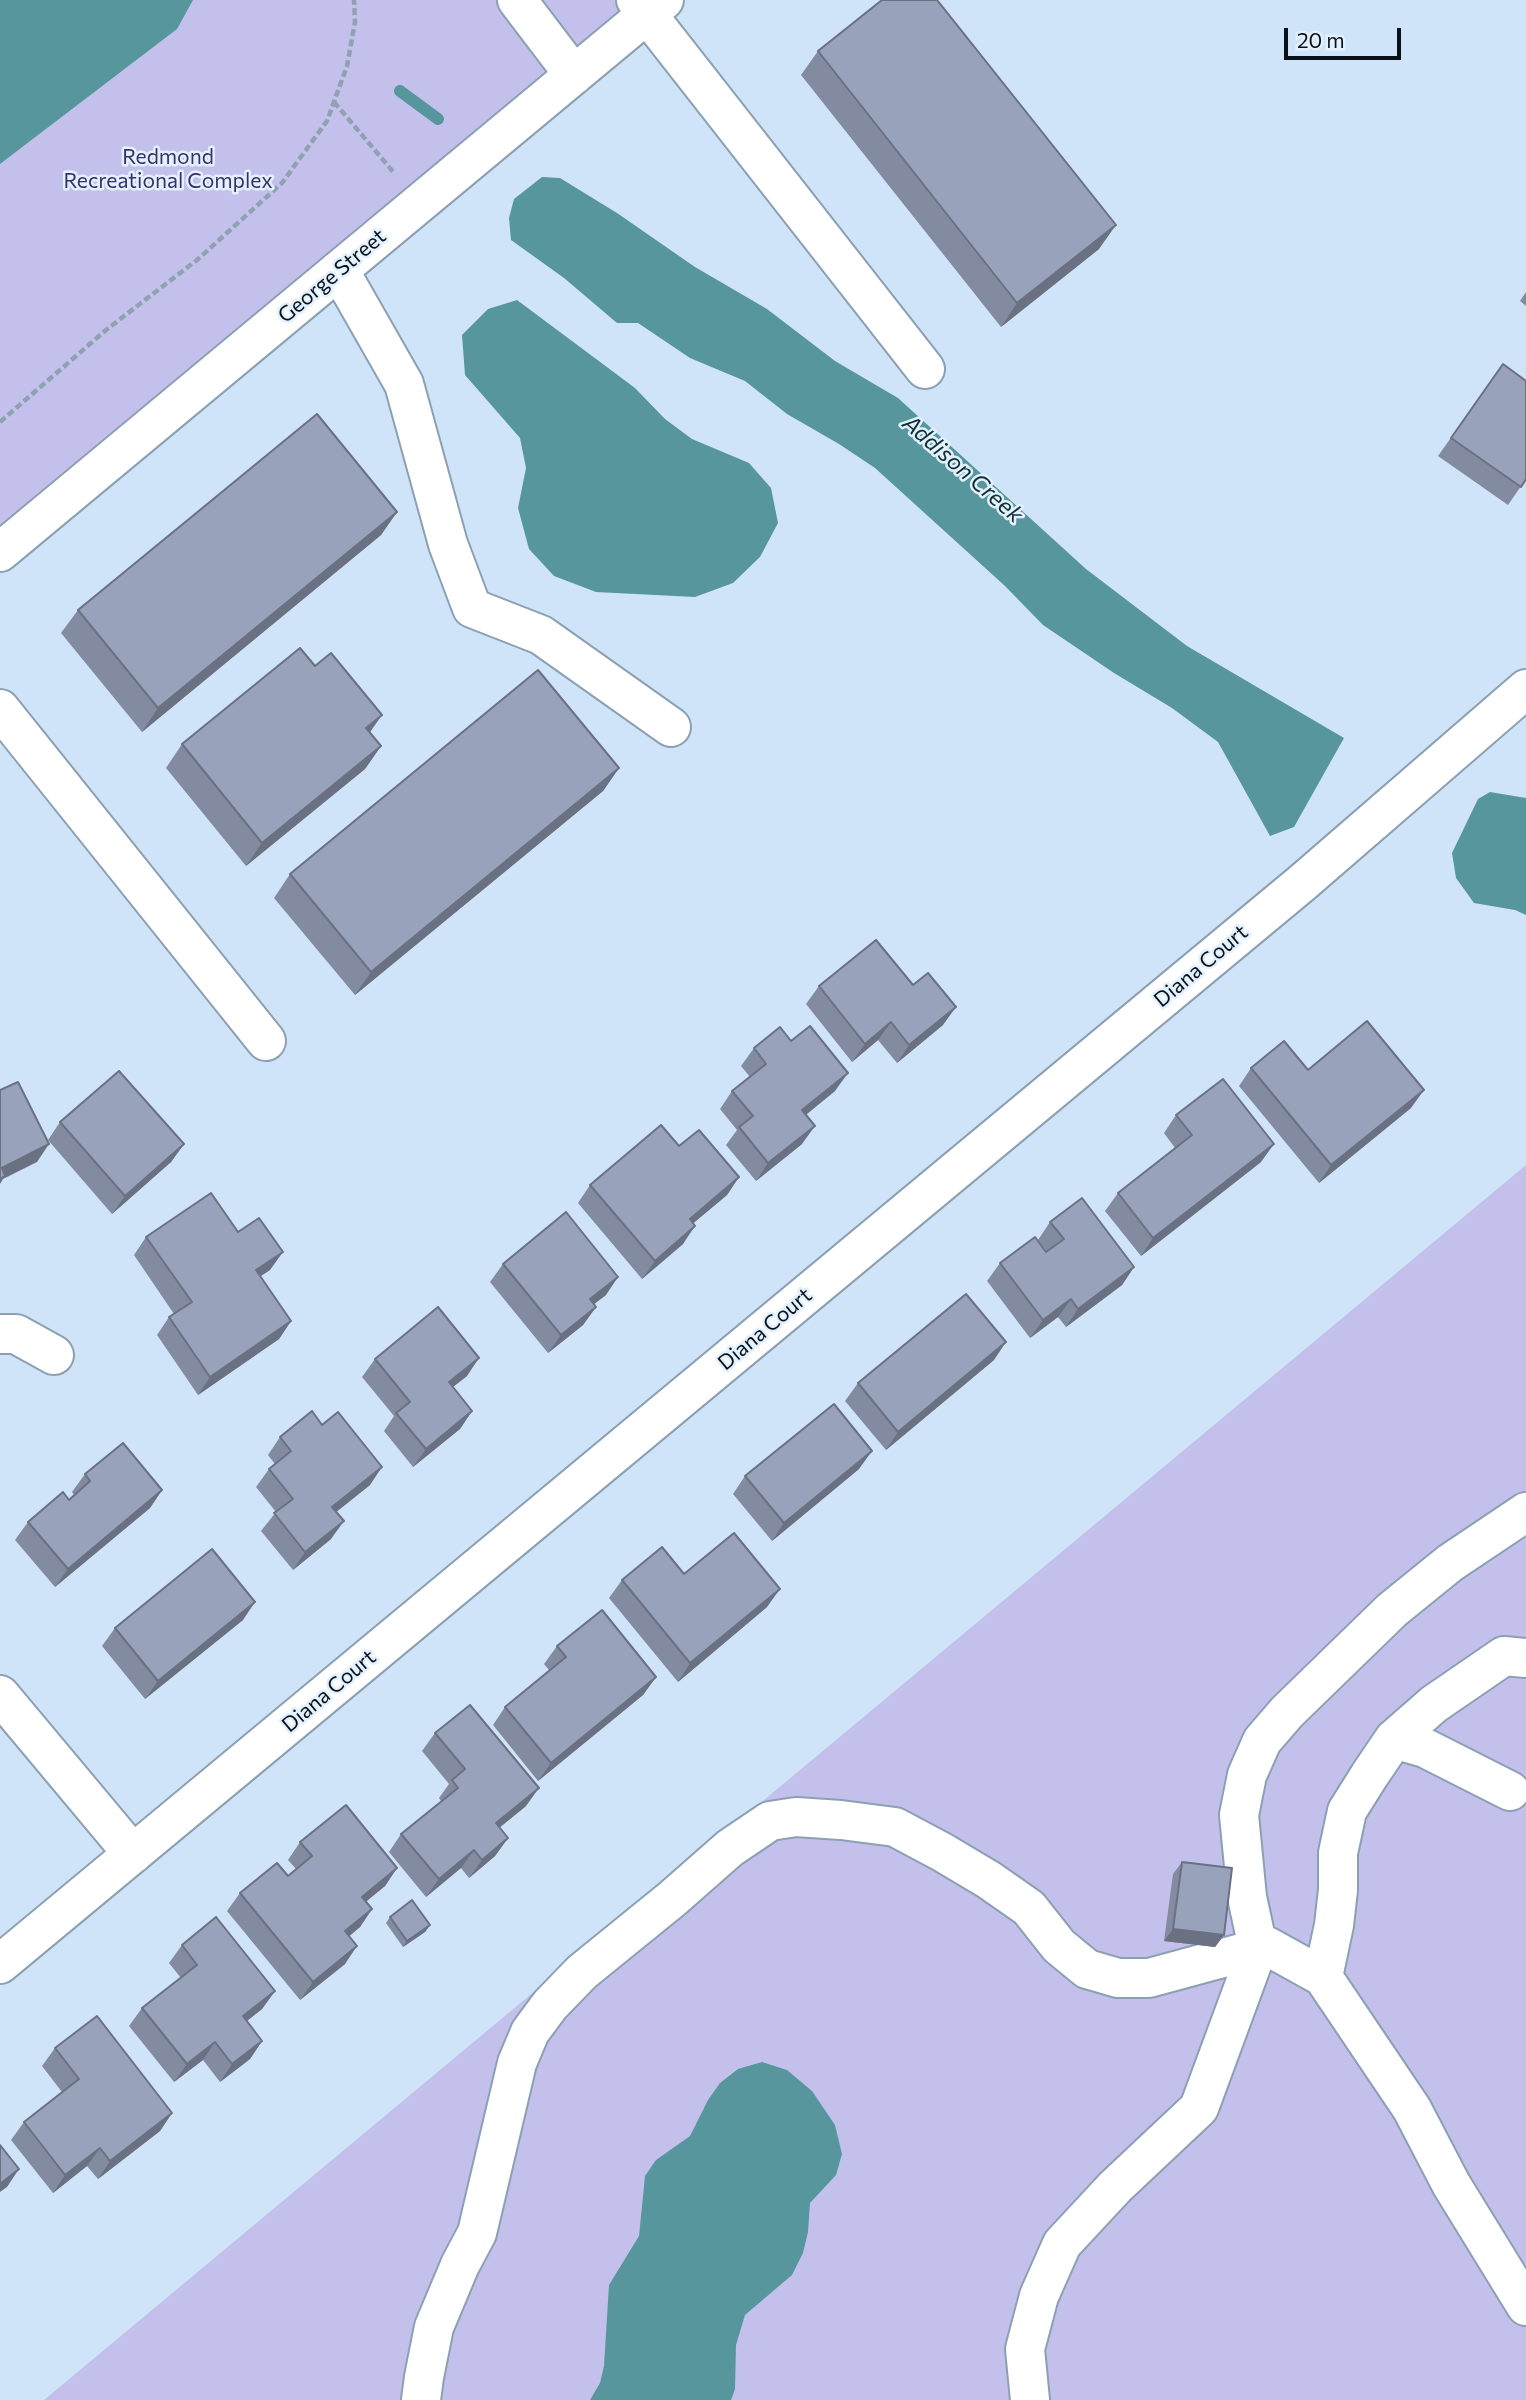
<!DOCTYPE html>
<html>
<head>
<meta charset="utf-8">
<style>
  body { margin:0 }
  #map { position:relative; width:1526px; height:2400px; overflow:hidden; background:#cfe4f9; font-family:Commissioner,sans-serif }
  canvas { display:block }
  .scale { position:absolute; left:1284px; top:28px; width:117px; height:32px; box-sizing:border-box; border:4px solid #091118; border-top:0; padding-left:9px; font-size:21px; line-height:24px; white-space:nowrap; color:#091118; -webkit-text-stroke:5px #e3f0fd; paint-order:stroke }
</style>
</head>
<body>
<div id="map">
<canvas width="1526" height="2400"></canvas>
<div class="scale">20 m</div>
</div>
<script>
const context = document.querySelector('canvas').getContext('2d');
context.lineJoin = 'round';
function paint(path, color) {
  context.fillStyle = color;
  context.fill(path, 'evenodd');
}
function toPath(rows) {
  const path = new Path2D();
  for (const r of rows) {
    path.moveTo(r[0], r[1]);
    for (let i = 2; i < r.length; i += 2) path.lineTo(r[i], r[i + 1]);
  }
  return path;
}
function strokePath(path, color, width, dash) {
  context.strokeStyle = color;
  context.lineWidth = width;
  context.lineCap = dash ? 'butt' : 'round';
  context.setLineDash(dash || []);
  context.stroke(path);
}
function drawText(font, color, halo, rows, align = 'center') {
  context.font = font + ' Commissioner,sans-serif';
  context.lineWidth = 5;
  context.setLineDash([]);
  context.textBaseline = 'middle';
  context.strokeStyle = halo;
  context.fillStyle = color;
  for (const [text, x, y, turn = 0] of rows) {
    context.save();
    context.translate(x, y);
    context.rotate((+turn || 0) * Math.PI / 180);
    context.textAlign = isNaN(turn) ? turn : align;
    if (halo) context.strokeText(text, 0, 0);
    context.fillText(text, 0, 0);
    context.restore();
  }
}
paint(toPath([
  [0,0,636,0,0,526],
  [1526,1165,1526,2400,44,2400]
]), '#c3c1ec');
paint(toPath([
  [0,0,193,0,177,29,0,164],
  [542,177,560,178,617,213,695,267,767,309,835,361,898,398,1086,569,1187,646,1344,738,1294,827,1270,836,1218,742,1172,708,1114,673,1043,625,1005,586,875,468,839,444,787,414,745,381,690,358,638,323,617,323,564,278,511,240,509,218,514,199],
  [517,300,635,388,665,419,692,439,749,463,771,488,778,523,760,557,733,583,695,597,596,592,554,576,529,549,518,508,526,468,520,438,465,375,462,335,488,309],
  [1490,792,1526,798,1526,915,1515,910,1474,903,1456,878,1452,853,1478,799],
  [762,2062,787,2070,812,2091,835,2125,842,2154,836,2175,810,2203,808,2232,803,2253,792,2275,745,2315,736,2345,735,2389,731,2400,590,2400,600,2383,604,2366,609,2285,639,2236,645,2176,656,2160,690,2136,708,2100,720,2083,738,2069]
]), '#58969e');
strokePath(toPath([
  [400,91,438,119]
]), '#58969e', 12);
const minor = toPath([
  [517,0,574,75],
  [636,0,925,369],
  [339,270,404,384,448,544,472,608,541,635,671,727],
  [0,552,664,0],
  [0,709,266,1041],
  [0,1334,16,1334,54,1355],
  [0,1695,133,1854],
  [1394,1739,1425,1748,1510,1791],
  [0,1964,1302,883,1526,689],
  [1323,1977,1334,1925,1338,1890,1338,1853,1347,1811,1369,1776,1394,1739,1434,1704,1504,1656,1526,1658],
  [421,2400,424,2377,434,2327,460,2265,477,2233,517,2063,530,2032,550,2005,582,1972,672,1899,730,1848,770,1821,796,1817,841,1820,895,1827,942,1852,989,1880,1029,1908,1059,1946,1087,1969,1118,1978,1149,1978,1267,1946,1323,1977,1412,2109,1451,2184,1526,2306],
  [1030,2400,1025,2349,1039,2296,1062,2244,1115,2187,1199,2108,1258,1948,1247,1897,1239,1815,1247,1775,1262,1741,1287,1712,1392,1610,1450,1563,1526,1512]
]);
strokePath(minor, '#8ca0b3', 42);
strokePath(toPath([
  [334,102,395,174],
  [0,422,106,330,197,260,282,183,327,121,347,66,355,22,354,0]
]), '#90a1b2', 4.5, [7, 3.5]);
strokePath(minor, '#fff', 38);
paint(toPath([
  [818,51,1099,249,1001,327,801,75],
  [1526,292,1526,306,1520,301],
  [1503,364,1526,479,1508,505,1438,456],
  [397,512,381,535,142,732,61,633,78,610],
  [370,732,381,746,365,769,246,866,166,768,182,744],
  [619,768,603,791,355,995,274,898,290,874],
  [819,986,943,1025,897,1063,878,1040,852,1062,806,1004],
  [754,1048,835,1091,806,1115,802,1144,756,1181,726,1145,737,1130,720,1109,732,1091,750,1077,741,1066],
  [1251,1068,1411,1108,1319,1183,1239,1086],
  [1176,1115,1261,1162,1141,1256,1105,1211,1118,1193,1175,1148,1164,1133],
  [60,1122,184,1144,171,1162,112,1214,48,1140],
  [679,1146,739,1177,727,1195,693,1223,683,1244,642,1279,578,1203,590,1185],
  [1050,1222,1134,1267,1122,1285,1066,1327,1058,1317,1030,1338,987,1281,1000,1263,1047,1252,1038,1240],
  [238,1232,270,1270,260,1276,291,1321,279,1339,198,1395,157,1335,169,1317,174,1314,134,1255,146,1237],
  [503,1264,606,1295,594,1304,596,1307,583,1325,548,1353,490,1282],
  [375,1359,467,1376,453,1387,472,1411,460,1429,413,1467,384,1431,394,1416,362,1377],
  [994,1360,886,1450,845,1401,858,1383],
  [280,1437,370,1485,336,1512,331,1539,293,1570,261,1531,276,1512,256,1487,269,1469,275,1464,268,1455],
  [859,1469,772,1541,733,1494,745,1476],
  [85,1474,162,1490,150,1508,55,1587,15,1540,28,1522,69,1500,74,1495,72,1492],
  [684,1574,767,1607,678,1682,609,1598,622,1580],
  [243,1620,145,1699,102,1646,115,1628],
  [557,1646,656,1677,643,1695,538,1781,493,1725,505,1707,549,1670,544,1664],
  [435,1733,526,1806,499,1828,508,1838,495,1856,469,1878,461,1868,426,1897,389,1852,401,1834,441,1801,439,1798,449,1784,422,1751],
  [300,1842,397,1868,385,1886,366,1901,372,1909,360,1927,349,1936,345,1964,300,2000,227,1911,240,1893,288,1876,296,1869,288,1860],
  [1182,1862,1224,1935,1215,1947,1164,1941,1173,1874],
  [390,1917,430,1925,425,1932,403,1947,386,1923],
  [182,1945,275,1991,262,2009,247,2021,262,2041,250,2059,220,2082,203,2060,174,2082,129,2026,142,2008,181,1978,169,1963],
  [55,2048,172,2113,160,2131,98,2179,87,2166,53,2193,11,2140,24,2122,62,2092,42,2066]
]), '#838ba0');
paint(toPath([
  [1116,225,1099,249,1001,327,1017,303],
  [397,512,381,535,142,732,158,708],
  [382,715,366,738,366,728],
  [381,746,365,769,246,866,262,843],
  [619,768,603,791,355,995,371,972],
  [956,1007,943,1025,897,1063,909,1045],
  [891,1022,878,1040,852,1062,865,1044],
  [848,1073,835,1091,789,1128,802,1110],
  [1424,1090,1411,1108,1319,1183,1331,1165],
  [815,1126,802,1144,756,1181,768,1163],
  [49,1144,37,1162,3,1179,0,1184,0,1171,2,1168],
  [184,1144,171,1162,112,1214,125,1196],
  [1274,1144,1261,1162,1141,1256,1153,1238],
  [739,1177,727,1195,677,1237,690,1219],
  [695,1226,683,1244,642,1279,655,1261],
  [283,1252,270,1270,243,1288,256,1270],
  [1134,1267,1122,1285,1066,1327,1078,1309],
  [618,1277,606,1295,577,1317,590,1299],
  [1071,1299,1058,1317,1030,1338,1043,1320],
  [596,1307,583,1325,548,1353,561,1335],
  [291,1321,279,1339,198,1395,210,1377],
  [1006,1342,994,1360,886,1450,898,1432],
  [479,1358,467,1376,436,1400,449,1382],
  [472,1411,460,1429,413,1467,426,1449],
  [872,1451,859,1469,772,1541,784,1523],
  [382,1467,370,1485,320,1525,332,1507],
  [162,1490,150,1508,55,1587,68,1569],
  [344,1521,331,1539,293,1570,305,1552],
  [780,1589,767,1607,678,1682,690,1663],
  [255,1602,243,1620,145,1699,158,1681],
  [656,1677,643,1695,538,1781,551,1763],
  [539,1788,526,1806,483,1841,496,1823],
  [508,1838,495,1856,469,1878,482,1860],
  [474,1850,461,1868,426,1897,439,1879],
  [397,1868,385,1886,350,1915,362,1897],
  [372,1909,360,1927,333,1950,345,1931],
  [430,1925,425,1932,403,1947,407,1941],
  [1173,1929,1224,1935,1215,1947,1164,1941],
  [357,1946,345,1964,300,2000,313,1982],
  [275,1991,262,2009,230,2034,243,2016],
  [262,2041,250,2059,220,2082,232,2064],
  [215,2042,203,2060,174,2082,187,2064],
  [172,2113,160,2131,98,2179,110,2161],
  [100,2148,87,2166,53,2193,65,2175],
  [19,2169,7,2187,0,2192,0,2184]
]), '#6a7182');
const building = toPath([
  [882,0,937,0,1116,225,1017,303,818,51,882,0],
  [1503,364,1526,381,1526,479,1521,487,1451,438,1503,364],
  [317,414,397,512,158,708,78,610,317,414],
  [300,648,315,666,331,653,382,715,366,728,381,746,262,843,182,744,300,648],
  [538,670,619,768,371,972,290,874,538,670],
  [876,940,913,985,928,973,956,1007,909,1045,891,1022,865,1044,819,986,876,940],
  [1367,1021,1424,1090,1331,1165,1251,1068,1284,1041,1308,1070,1367,1021],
  [810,1026,848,1073,802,1110,815,1126,768,1163,739,1127,753,1116,732,1091,766,1064,754,1048,780,1027,791,1041,810,1026],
  [119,1071,184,1144,125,1196,60,1122,119,1071],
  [1223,1079,1274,1144,1153,1238,1118,1193,1192,1135,1176,1115,1223,1079],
  [18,1082,49,1144,2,1168,5,1176,0,1179,0,1090,18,1082],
  [661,1125,679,1146,699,1130,739,1177,690,1219,695,1226,655,1261,590,1185,661,1125],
  [211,1193,238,1232,259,1218,283,1252,256,1270,291,1321,210,1377,169,1317,192,1302,146,1237,211,1193],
  [1082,1198,1134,1267,1078,1309,1071,1299,1043,1320,1000,1263,1035,1237,1046,1252,1064,1239,1050,1222,1082,1198],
  [566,1212,618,1277,590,1299,596,1307,561,1335,503,1264,566,1212],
  [966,1294,1006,1342,898,1432,858,1383,966,1294],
  [438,1307,479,1358,449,1382,472,1411,426,1449,396,1413,410,1402,375,1359,438,1307],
  [834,1404,872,1451,784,1523,745,1476,834,1404],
  [312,1411,322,1425,338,1412,382,1467,332,1507,344,1521,305,1552,274,1513,293,1499,269,1469,291,1451,280,1437,312,1411],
  [123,1443,162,1490,68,1569,28,1522,63,1492,69,1500,90,1481,85,1474,123,1443],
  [734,1533,780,1589,690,1663,622,1580,662,1547,684,1574,734,1533],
  [212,1549,255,1602,158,1681,115,1628,212,1549],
  [602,1610,656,1677,551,1763,505,1707,566,1657,557,1646,602,1610],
  [470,1705,539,1788,496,1823,508,1838,482,1860,474,1850,439,1879,401,1834,458,1788,452,1780,465,1769,435,1733,470,1705],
  [346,1805,397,1868,362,1897,372,1909,345,1931,357,1946,313,1982,240,1893,277,1863,288,1876,312,1856,300,1842,346,1805],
  [1182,1862,1232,1868,1224,1935,1173,1929,1182,1862],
  [412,1900,430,1925,407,1941,390,1917,412,1900],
  [216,1917,275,1991,243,2016,262,2041,232,2064,215,2042,187,2064,142,2008,197,1965,182,1945,216,1917],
  [97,2016,172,2113,110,2161,100,2148,65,2175,24,2122,79,2079,55,2048,97,2016],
  [0,2145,19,2169,0,2184,0,2145]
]);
paint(building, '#98a2ba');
strokePath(building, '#6a7182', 2);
drawText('21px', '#393069', '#e3f0fd', [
  ["Redmond",168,157],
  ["Recreational Complex",168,181]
]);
drawText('21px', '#091118', '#e3f0fd', [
  ["George Street",332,276,-40],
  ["Diana Court",1201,966,-40],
  ["Diana Court",765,1329,-40],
  ["Diana Court",329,1691,-40]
]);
drawText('italic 23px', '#0e2f33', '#e3f0fd', [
  ["Addison Creek",963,469,41]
]);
</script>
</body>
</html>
